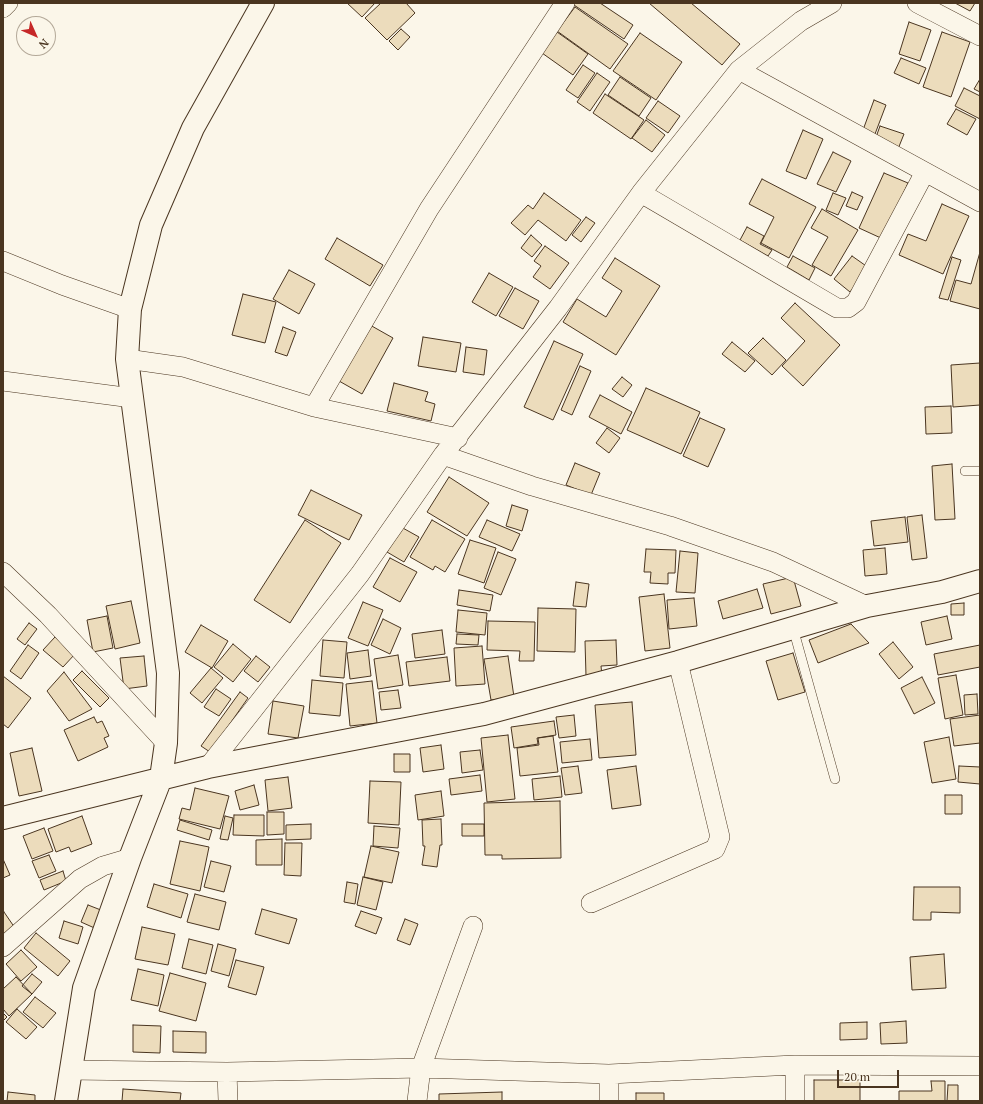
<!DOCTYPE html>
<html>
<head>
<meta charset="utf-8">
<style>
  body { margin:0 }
  #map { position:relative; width:983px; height:1104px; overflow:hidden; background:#fbf6e9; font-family:"PT Serif",serif }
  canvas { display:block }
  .frame { position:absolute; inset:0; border:4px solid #4a3520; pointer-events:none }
  .north { position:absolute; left:16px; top:16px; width:40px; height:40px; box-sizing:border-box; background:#fbf6e9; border:1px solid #b4a999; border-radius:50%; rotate:135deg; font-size:11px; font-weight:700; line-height:16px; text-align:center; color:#4a3520 }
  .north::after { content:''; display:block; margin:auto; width:14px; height:18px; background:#c62828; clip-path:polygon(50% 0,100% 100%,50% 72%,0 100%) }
  .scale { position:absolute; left:837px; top:1070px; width:62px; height:18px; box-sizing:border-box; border:2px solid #4a3520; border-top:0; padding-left:5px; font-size:12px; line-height:14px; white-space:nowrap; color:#4a3520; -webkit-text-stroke:3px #fbf6e9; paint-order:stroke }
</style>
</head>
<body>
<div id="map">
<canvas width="983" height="1104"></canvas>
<div class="frame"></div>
<div class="north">N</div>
<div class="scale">20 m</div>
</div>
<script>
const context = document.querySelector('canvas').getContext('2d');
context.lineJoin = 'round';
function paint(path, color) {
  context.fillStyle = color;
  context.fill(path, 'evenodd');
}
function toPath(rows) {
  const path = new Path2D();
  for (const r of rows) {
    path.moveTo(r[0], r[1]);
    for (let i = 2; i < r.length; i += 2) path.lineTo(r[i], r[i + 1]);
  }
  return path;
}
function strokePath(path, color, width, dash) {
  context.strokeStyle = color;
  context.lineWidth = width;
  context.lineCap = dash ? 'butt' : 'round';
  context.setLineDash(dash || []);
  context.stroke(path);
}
const building = toPath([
  [347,3,375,3,362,17,347,3],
  [381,3,406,3,415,13,387,40,365,18,381,3],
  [575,3,600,3,633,25,624,39,574,5,575,3],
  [649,3,691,3,740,44,722,65,649,3],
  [955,3,975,3,970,11,955,3],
  [575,7,628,44,610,69,557,31,575,7],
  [909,22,931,30,920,61,899,54,909,22],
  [401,29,410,37,398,50,389,41,401,29],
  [557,32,588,54,573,75,542,53,557,32],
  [942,32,970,42,951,97,923,87,942,32],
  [640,33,682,62,656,100,613,71,640,33],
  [901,58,926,68,919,84,894,73,901,58],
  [583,65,595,73,578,98,566,90,583,65],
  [597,73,610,82,590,111,577,102,597,73],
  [620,77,651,98,639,116,608,95,620,77],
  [980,79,980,92,974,89,980,79],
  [964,88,980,96,980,119,955,106,964,88],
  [605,94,644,120,631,139,593,113,605,94],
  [874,100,886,105,875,134,863,130,874,100],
  [658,101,680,116,668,133,646,118,658,101],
  [956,109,976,119,967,135,947,124,956,109],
  [646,120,665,135,652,152,632,138,646,120],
  [880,126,904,134,898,149,875,140,880,126],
  [803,130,823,139,806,179,786,171,803,130],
  [833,152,851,161,836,192,817,184,833,152],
  [884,173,908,183,883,239,859,228,884,173],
  [762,179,816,207,789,258,761,243,774,217,749,204,762,179],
  [852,192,863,197,857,210,846,206,852,192],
  [544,193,581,220,566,241,538,220,525,235,511,223,528,205,533,209,544,193],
  [833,193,846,198,838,215,826,210,833,193],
  [942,204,969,216,943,274,899,255,908,234,926,241,942,204],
  [822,209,858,230,831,276,812,265,828,237,811,228,822,209],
  [586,217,595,223,581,242,572,235,586,217],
  [747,227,764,236,760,244,772,250,768,256,740,240,747,227],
  [531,235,542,245,532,257,521,248,531,235],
  [337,238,383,265,370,286,325,259,337,238],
  [545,246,569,263,550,289,533,277,541,266,534,261,545,246],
  [980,252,980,309,950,301,956,280,971,284,980,252],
  [793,256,815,268,809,280,787,267,793,256],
  [852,256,869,268,850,292,834,279,852,256],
  [952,257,961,260,948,300,939,298,952,257],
  [615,258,660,286,616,355,563,322,577,299,606,317,622,291,602,278,615,258],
  [289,270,315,284,299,314,273,299,289,270],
  [489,273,513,287,496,316,472,302,489,273],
  [515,288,539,301,523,329,499,316,515,288],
  [243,294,276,302,265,343,232,335,243,294],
  [795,303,840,345,803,386,782,366,805,341,781,318,795,303],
  [370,325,393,338,362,394,339,381,370,325],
  [283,327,296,332,287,356,275,352,283,327],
  [423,337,461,343,456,372,418,366,423,337],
  [763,338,786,360,772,375,748,353,763,338],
  [554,341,583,354,553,420,524,407,554,341],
  [732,342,755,361,745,372,722,354,732,342],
  [466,347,487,350,484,375,463,372,466,347],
  [980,363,980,405,953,407,951,365,980,363],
  [580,366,591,371,572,415,561,410,580,366],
  [622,377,632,385,623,397,612,389,622,377],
  [394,383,428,392,425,401,435,404,431,421,387,411,394,383],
  [646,388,700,412,681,454,627,430,646,388],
  [600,395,632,412,621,434,589,417,600,395],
  [951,406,952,433,926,434,925,407,951,406],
  [700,418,725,429,708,467,683,456,700,418],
  [607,428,620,438,609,453,596,443,607,428],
  [575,463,600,473,591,495,566,485,575,463],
  [952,464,955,519,935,520,932,466,952,464],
  [449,477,489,503,467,536,427,512,449,477],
  [311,490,362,515,349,540,298,515,311,490],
  [512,505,528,510,522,531,506,526,512,505],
  [922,515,927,558,912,560,907,517,922,515],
  [905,517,908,542,874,546,871,521,905,517],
  [305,520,341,543,290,623,254,600,305,520],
  [432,520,465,539,445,572,435,566,433,570,410,557,432,520],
  [487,520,520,534,512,551,479,537,487,520],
  [401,527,419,537,404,562,387,552,401,527],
  [470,540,496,548,484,583,458,574,470,540],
  [885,548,887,574,865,576,863,550,885,548],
  [646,549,676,550,675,573,668,573,668,584,650,583,651,572,644,572,646,549],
  [680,551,698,553,695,593,676,592,680,551],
  [498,552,516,559,501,595,484,588,498,552],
  [390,558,417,572,400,602,373,587,390,558],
  [793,577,801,606,771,614,763,584,793,577],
  [576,582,589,584,586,607,573,606,576,582],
  [757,589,763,608,723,619,718,601,757,589],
  [459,590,493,595,490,611,457,605,459,590],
  [664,594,670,648,645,651,639,597,664,594],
  [694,598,697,626,669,629,667,600,694,598],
  [131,601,140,643,115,649,106,606,131,601],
  [363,602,383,610,368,646,348,638,363,602],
  [964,603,964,615,951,615,951,604,964,603],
  [538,608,576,609,575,652,537,651,538,608],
  [458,610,487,613,485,635,456,632,458,610],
  [107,616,113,648,93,652,87,620,107,616],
  [947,616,952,639,926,645,921,622,947,616],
  [383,619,401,628,390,654,371,645,383,619],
  [488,621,535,622,534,661,519,661,520,651,487,650,488,621],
  [29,623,37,629,25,645,17,639,29,623],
  [851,624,869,643,818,663,809,640,851,624],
  [201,625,228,641,212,668,185,652,201,625],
  [442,630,445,654,415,658,412,634,442,630],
  [457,634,479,635,478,645,456,644,457,634],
  [55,637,75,654,63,667,43,650,55,637],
  [323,640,347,642,344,678,320,676,323,640],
  [616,640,617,665,601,666,602,676,586,676,585,641,616,640],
  [893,642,913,667,899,679,879,654,893,642],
  [233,644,251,659,233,682,214,667,233,644],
  [28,645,39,653,21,679,10,671,28,645],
  [980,645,980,667,938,675,934,654,980,645],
  [482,646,485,684,456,686,454,648,482,646],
  [368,650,371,676,350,679,347,653,368,650],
  [793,653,805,692,778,700,766,661,793,653],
  [398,655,403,685,378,689,374,659,398,655],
  [144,656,147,686,124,689,120,658,144,656],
  [256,656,270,667,258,682,244,671,256,656],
  [508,656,514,697,491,700,484,659,508,656],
  [447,657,450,681,409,686,406,662,447,657],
  [211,668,223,678,202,703,190,693,211,668],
  [82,671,109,698,100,707,73,680,82,671],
  [64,672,92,709,69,721,47,691,64,672],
  [956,675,963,715,945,719,938,678,956,675],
  [3,676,31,698,8,728,3,724,3,676],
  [922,677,935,703,914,714,901,688,922,677],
  [312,680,343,683,340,716,309,713,312,680],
  [372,681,377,723,350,726,346,684,372,681],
  [216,689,231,699,219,716,204,707,216,689],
  [398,690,401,708,381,710,379,692,398,690],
  [240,692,248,698,210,752,201,746,240,692],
  [977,694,978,714,965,715,964,695,977,694],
  [273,701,304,706,298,738,268,734,273,701],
  [632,702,636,755,599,758,595,705,632,702],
  [574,715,576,736,559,738,556,717,574,715],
  [980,715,980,743,954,746,950,719,980,715],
  [94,717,97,723,102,721,109,736,104,738,108,747,78,761,64,730,94,717],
  [554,721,556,735,537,738,538,744,514,748,511,727,554,721],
  [508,735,515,799,487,802,481,738,508,735],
  [553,736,558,772,520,776,517,748,539,745,538,738,553,736],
  [949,737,956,779,932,783,924,742,949,737],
  [590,739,592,760,562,763,560,742,590,739],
  [441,745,444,769,423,772,420,748,441,745],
  [32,748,42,791,19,796,10,753,32,748],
  [480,750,483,770,462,773,460,752,480,750],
  [394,754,410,754,410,772,394,772,394,754],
  [578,766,582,793,565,795,561,768,578,766],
  [636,766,641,805,612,809,607,770,636,766],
  [959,766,980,767,980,784,958,782,959,766],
  [480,775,482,791,451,795,449,779,480,775],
  [560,776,562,797,534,800,532,779,560,776],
  [288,777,292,808,268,811,265,780,288,777],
  [370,781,401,782,399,825,368,823,370,781],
  [254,785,259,805,240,810,235,791,254,785],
  [195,788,229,796,220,829,179,819,182,808,190,810,195,788],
  [441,791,444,816,418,820,415,795,441,791],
  [945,795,962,795,962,814,945,814,945,795],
  [560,801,561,858,502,859,502,855,485,855,484,803,560,801],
  [267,812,284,812,284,834,267,835,267,812],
  [234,815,264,815,264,836,233,835,234,815],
  [82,816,92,844,71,852,69,847,56,852,48,829,82,816],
  [225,816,233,818,228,840,220,839,225,816],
  [441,819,442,845,440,845,437,867,422,865,425,846,423,846,422,820,441,819],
  [180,820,212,830,209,840,177,830,180,820],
  [311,824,311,839,286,840,286,825,311,824],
  [462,824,484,824,484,836,462,836,462,824],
  [374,826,400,828,398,848,373,846,374,826],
  [44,828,53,851,32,859,23,836,44,828],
  [282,839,282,865,256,865,256,840,282,839],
  [180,841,209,847,200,891,170,884,180,841],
  [285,843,302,843,301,876,284,875,285,843],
  [371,846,399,852,392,883,364,877,371,846],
  [49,855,56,871,39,878,32,861,49,855],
  [3,859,10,875,3,878,3,859],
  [211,861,231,866,224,892,204,887,211,861],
  [63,871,66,881,44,890,40,880,63,871],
  [363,877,383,882,376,910,357,905,363,877],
  [347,882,358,884,355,904,344,902,347,882],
  [154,884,188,894,181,918,147,907,154,884],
  [914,887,960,887,960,913,931,912,931,920,913,920,914,887],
  [195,894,226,902,219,930,187,922,195,894],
  [88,905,106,912,99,930,81,922,88,905],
  [262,909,297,919,289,944,255,934,262,909],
  [361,911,382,918,376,934,355,926,361,911],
  [4,912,15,928,3,936,3,913,4,912],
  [405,919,418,924,410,945,397,940,405,919],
  [64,921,83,927,78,944,59,938,64,921],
  [142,927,175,934,168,965,135,959,142,927],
  [36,933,70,961,58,976,24,948,36,933],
  [189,939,213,945,206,974,182,968,189,939],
  [218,944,236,949,229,976,211,971,218,944],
  [21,950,37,967,21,981,6,964,21,950],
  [944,954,946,988,912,990,910,957,944,954],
  [236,960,264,967,256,995,228,987,236,960],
  [138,969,164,975,158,1006,131,1000,138,969],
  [170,973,206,983,196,1021,159,1011,170,973],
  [32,974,42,982,32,994,22,986,32,974],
  [16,977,32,994,9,1016,3,1009,3,989,16,977],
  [35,997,56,1013,43,1028,23,1012,35,997],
  [17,1009,37,1027,26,1039,6,1022,17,1009],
  [3,1013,7,1017,3,1021,3,1013],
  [906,1021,907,1043,881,1044,880,1023,906,1021],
  [867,1022,867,1039,840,1040,840,1023,867,1022],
  [133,1025,161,1026,160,1053,133,1052,133,1025],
  [173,1031,206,1032,206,1053,173,1052,173,1031],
  [814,1080,860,1080,860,1101,814,1101,814,1080],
  [931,1081,945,1081,945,1101,899,1101,899,1091,932,1091,931,1081],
  [948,1085,958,1085,958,1101,947,1101,948,1085],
  [123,1089,181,1093,180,1101,122,1101,123,1089],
  [8,1092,35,1095,35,1101,7,1101,8,1092],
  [502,1092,502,1101,439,1101,439,1094,502,1092],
  [636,1093,664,1093,664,1101,636,1101,636,1093]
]);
paint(building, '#ecdcbc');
strokePath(building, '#4a3520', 1);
const service = toPath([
  [965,471,980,471],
  [793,628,835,779]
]);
const minor = toPath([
  [917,3,980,36],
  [3,8,8,3],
  [739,70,980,202],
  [641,193,837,308,848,308,856,302,925,172],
  [3,261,62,285,130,309],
  [127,359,183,367,314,407,458,438],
  [3,381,132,398],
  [314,407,429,209,565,3],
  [443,455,532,486,670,526,773,562,867,606],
  [3,572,48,615,166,743],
  [208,767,360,574,443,455,558,308,641,193,739,70,801,21,832,3],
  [591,903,715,849,720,837,678,662],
  [3,947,80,879,103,866,130,858],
  [795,1065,795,1101],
  [70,1070,227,1072,421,1068,609,1074,795,1065,980,1066],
  [227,1072,228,1101],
  [609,1074,609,1101],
  [417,1101,421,1068,473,926]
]);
const tertiary = toPath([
  [3,818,208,767,484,714,678,662,867,606,942,592,980,581],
  [66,1101,84,988,130,858,161,778,166,743,168,673,127,359,130,309,151,225,193,128,263,3]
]);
strokePath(service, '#4a3520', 10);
strokePath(minor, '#4a3520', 20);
strokePath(tertiary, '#4a3520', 24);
strokePath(service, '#fbf6e9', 9);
strokePath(minor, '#fbf6e9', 19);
strokePath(tertiary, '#fbf6e9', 22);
</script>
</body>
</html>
